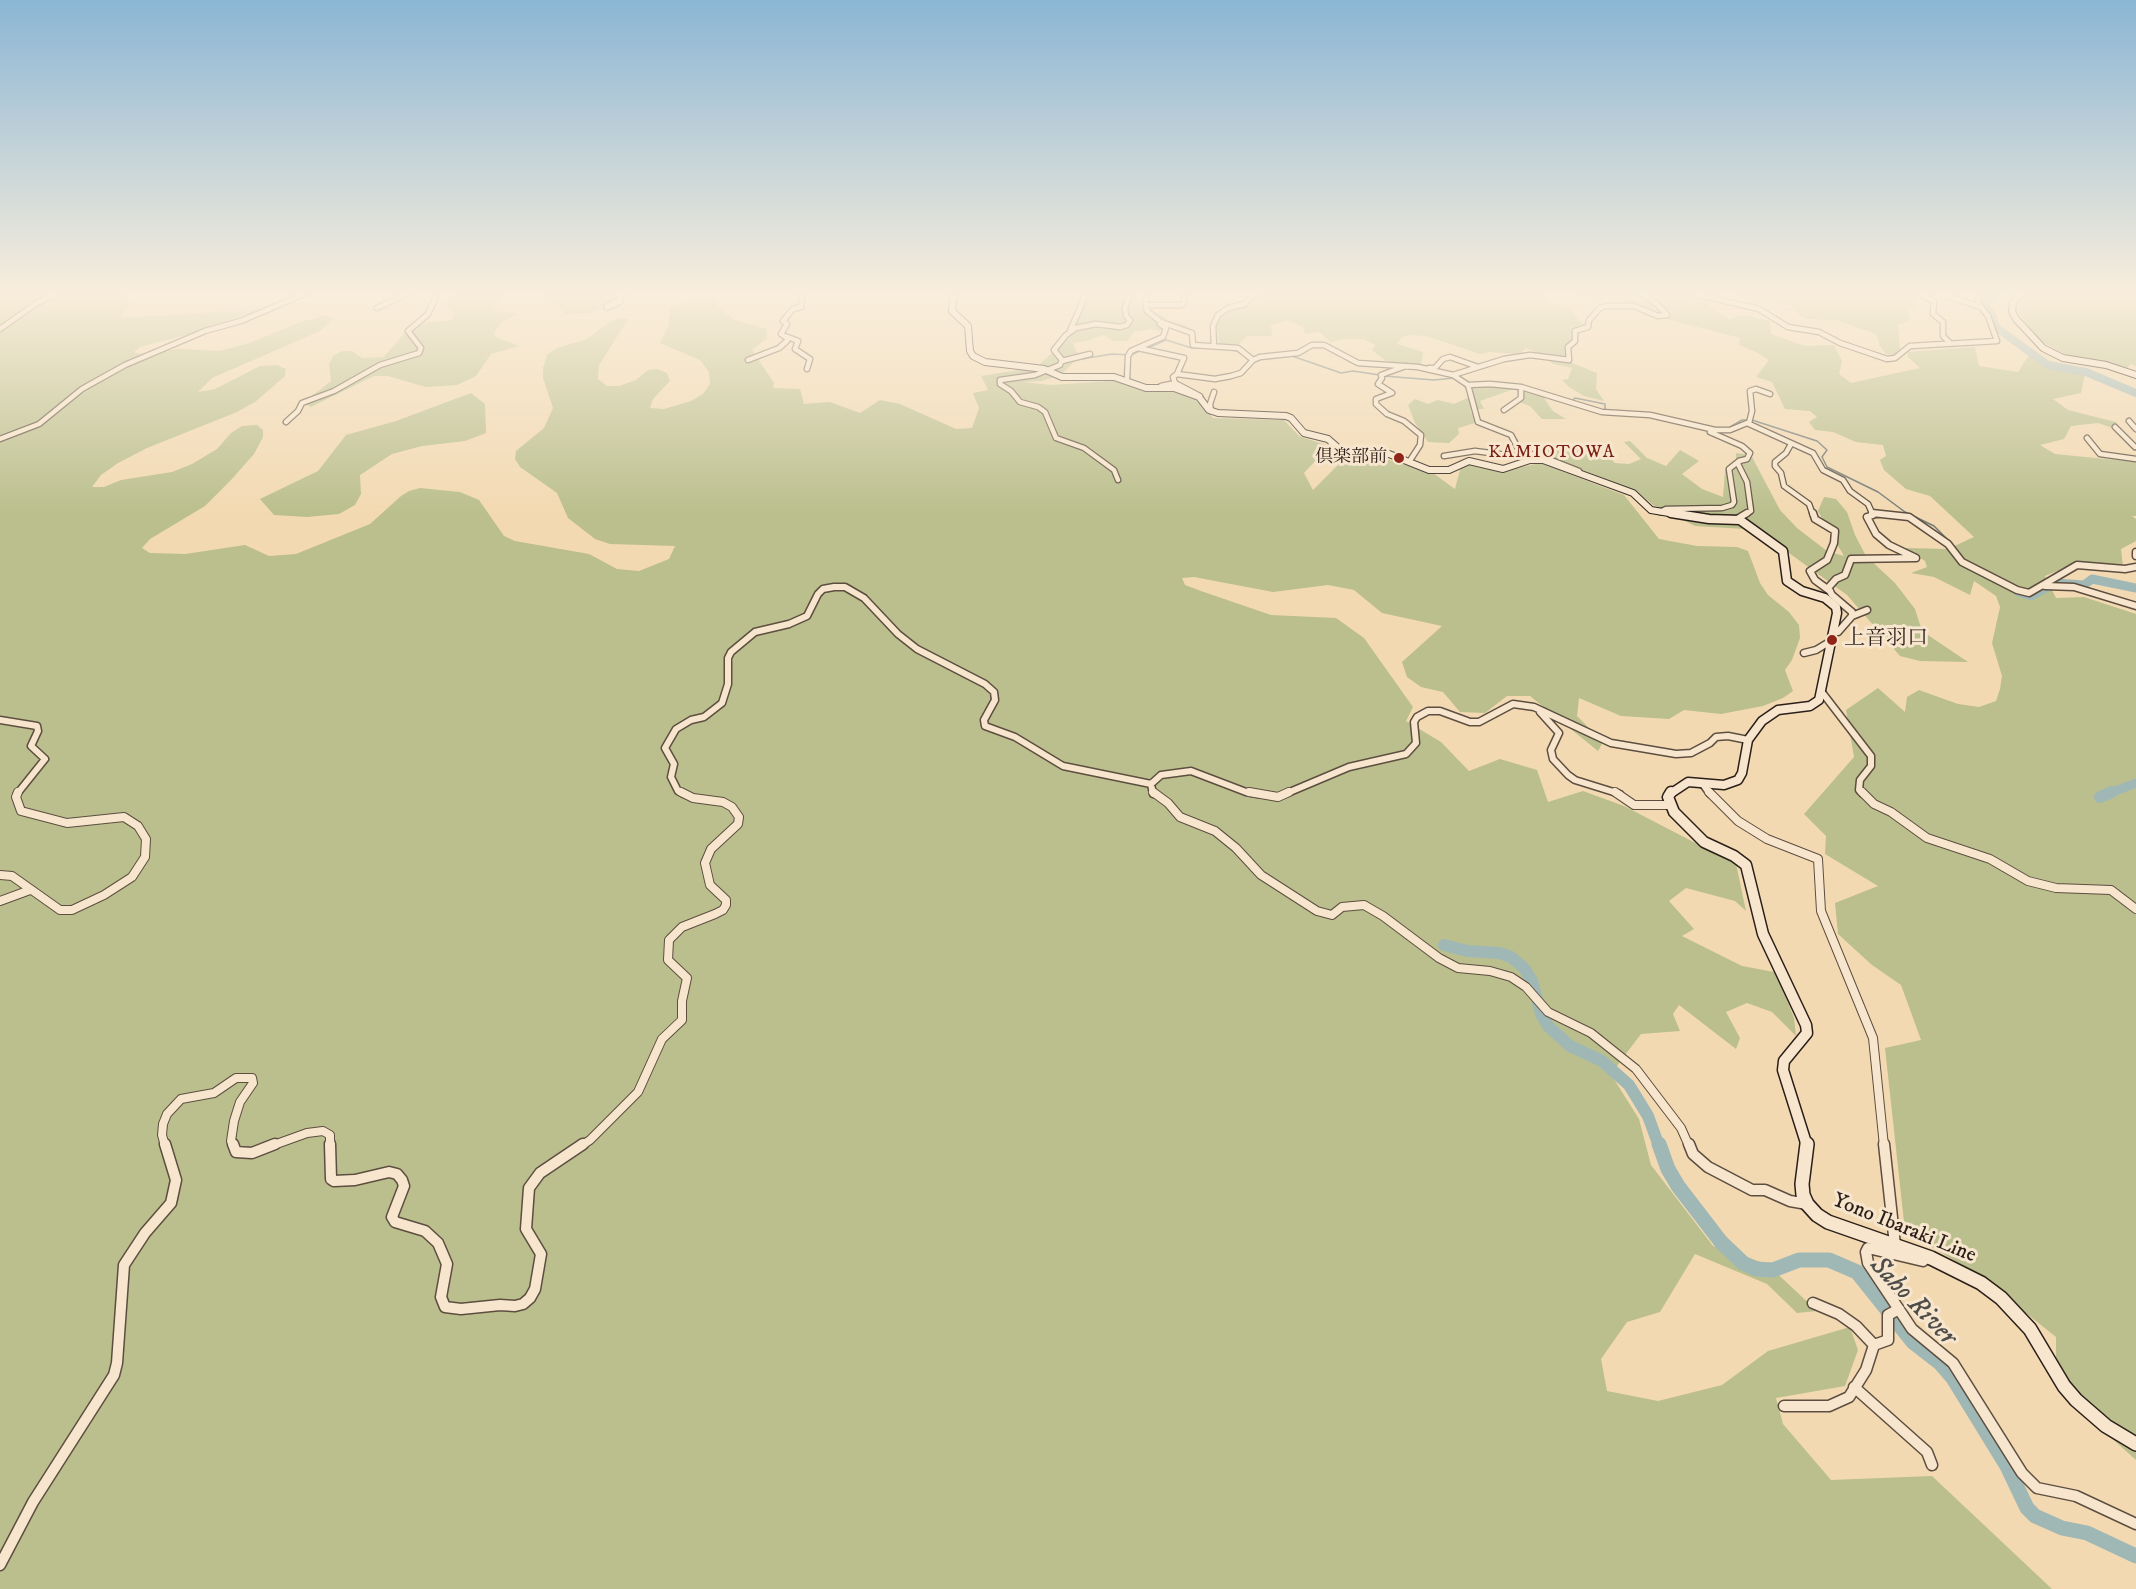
<!DOCTYPE html>
<html>
<head>
<meta charset="utf-8">
<style>
  body { margin:0 }
  canvas { display:block; background:#f2d9b2 }
</style>
</head>
<body>
<canvas width="2136" height="1589"></canvas>
<script>
const context = document.querySelector('canvas').getContext('2d');
context.lineJoin = 'round';
function paint(path, color) {
  context.fillStyle = color;
  context.fill(path, 'evenodd');
}
function toPath(rows) {
  const path = new Path2D();
  for (const r of rows) {
    path.moveTo(r[0], r[1]);
    for (let i = 2; i < r.length; i += 2) path.lineTo(r[i], r[i + 1]);
  }
  return path;
}
function strokePath(path, color, width, dash) {
  context.strokeStyle = color;
  context.lineWidth = width;
  context.lineCap = dash ? 'butt' : 'round';
  context.setLineDash(dash || []);
  context.stroke(path);
}
function drawText(font, color, halo, rows, align = 'center') {
  context.font = font + ' "IM FELL DW Pica","Noto Serif JP",serif';
  context.lineWidth = 6;
  context.setLineDash([]);
  context.textBaseline = 'middle';
  context.strokeStyle = halo;
  context.fillStyle = color;
  for (const [text, x, y, turn = 0] of rows) {
    context.save();
    context.translate(x, y);
    context.rotate((+turn || 0) * Math.PI / 180);
    context.textAlign = isNaN(turn) ? turn : align;
    if (halo) context.strokeText(text, 0, 0);
    context.fillText(text, 0, 0);
    context.restore();
  }
}
paint(toPath([
  [0,292,126,292,124,295,131,303,120,318,268,309,227,324,140,347,134,352,140,354,177,349,220,351,249,343,301,322,324,316,334,318,320,331,212,378,198,392,215,389,260,366,277,365,286,369,285,376,255,402,237,412,147,448,118,463,101,475,92,487,104,487,121,480,172,472,192,464,217,449,231,433,242,426,257,425,263,430,263,437,254,454,231,480,205,506,150,539,142,548,150,553,185,554,245,545,269,556,296,554,370,524,401,496,409,491,420,488,460,492,479,500,504,536,515,541,589,554,617,569,639,571,669,559,675,546,610,544,595,539,568,518,557,493,520,467,515,459,516,451,544,428,553,408,543,378,543,368,547,355,557,348,587,339,608,323,620,318,628,319,599,365,598,379,607,386,619,386,636,380,648,370,657,369,667,373,670,381,653,399,650,408,664,409,691,401,703,394,710,384,709,372,700,360,660,343,668,327,671,307,702,298,714,301,721,310,736,320,767,329,767,338,752,350,774,383,773,388,800,389,804,404,830,402,860,413,880,400,900,404,956,429,972,428,979,408,973,393,988,390,981,376,1037,367,1072,334,1079,312,1089,292,1135,292,1137,296,1133,302,1140,303,1145,311,1161,314,1170,321,1188,326,1190,328,1165,322,1160,331,1150,329,1134,332,1127,341,1114,341,1103,335,1087,341,1073,343,1079,357,1061,375,1042,381,1022,382,1052,385,1124,380,1141,390,1172,390,1193,397,1213,418,1284,420,1299,436,1329,446,1304,473,1313,490,1341,462,1351,458,1389,460,1433,473,1455,489,1461,466,1474,463,1504,471,1540,463,1624,495,1659,539,1697,546,1737,547,1748,551,1760,583,1768,595,1789,612,1799,625,1800,638,1792,660,1785,670,1793,691,1783,698,1763,706,1721,714,1684,710,1669,719,1621,716,1579,698,1577,716,1603,742,1598,751,1530,696,1507,696,1485,713,1460,712,1443,692,1421,687,1407,677,1402,662,1442,626,1382,613,1354,590,1328,585,1273,592,1194,577,1182,578,1185,585,1201,591,1271,615,1336,618,1364,638,1413,707,1406,721,1441,742,1469,771,1500,759,1537,770,1548,802,1583,791,1624,806,1736,864,1746,911,1735,901,1686,888,1669,901,1694,929,1682,936,1742,966,1774,972,1784,992,1794,1018,1796,1036,1772,1012,1747,1003,1726,1012,1740,1038,1736,1049,1679,1005,1673,1014,1680,1031,1641,1034,1619,1063,1612,1076,1639,1119,1651,1165,1713,1246,1767,1264,1817,1311,1797,1313,1767,1284,1695,1254,1660,1312,1627,1322,1601,1359,1607,1391,1658,1401,1722,1385,1768,1351,1850,1327,1858,1350,1845,1386,1776,1398,1783,1424,1831,1480,1932,1476,2052,1589,0,1589],
  [462,292,506,292,491,310,517,314,501,323,494,333,496,337,519,346,491,354,476,376,457,385,426,387,388,376,374,376,311,407,303,403,331,381,329,364,333,356,342,351,352,351,362,358,384,357,412,324,451,320,455,314,446,306,450,297],
  [543,292,624,292,618,299,604,308,589,313,565,314,554,302,541,298],
  [1262,292,1539,292,1554,305,1572,310,1579,321,1587,326,1573,330,1574,338,1567,345,1568,357,1570,362,1597,373,1596,389,1604,401,1584,396,1569,387,1562,380,1568,379,1572,368,1553,364,1538,353,1526,348,1520,354,1489,352,1480,354,1426,336,1409,335,1402,337,1397,344,1423,352,1421,366,1386,361,1372,350,1375,345,1363,339,1343,339,1331,342,1319,332,1305,334,1303,327,1288,320,1271,325,1272,336,1247,336,1237,346,1219,343,1216,323,1224,312,1251,306],
  [1567,292,1629,292,1633,296,1651,292,1676,292,1704,299,1711,308,1729,319,1745,315,1770,321,1771,334,1805,346,1834,345,1842,361,1839,374,1851,383,1920,368,1908,357,1908,352,1975,347,1979,366,2018,372,2029,355,2048,368,2085,374,2081,393,2053,399,2068,410,2116,422,2121,431,2098,423,2071,426,2064,439,2040,445,2055,454,2136,462,2136,516,2132,516,2136,519,2136,541,2121,549,2123,567,2079,562,2045,576,2056,598,2084,597,2136,614,2136,1460,2070,1401,2056,1371,2056,1337,1977,1274,1905,1231,1885,1048,1921,1040,1901,985,1872,965,1838,934,1835,903,1878,886,1825,854,1826,836,1804,814,1854,757,1846,710,1878,688,1905,712,1907,697,1919,690,1958,704,1979,707,1996,701,2000,689,2002,676,1992,643,2000,607,1996,596,1974,581,1970,595,1934,577,1911,573,1927,567,1925,561,1905,548,1948,549,1974,537,1930,496,1906,489,1884,470,1880,460,1886,456,1883,445,1856,442,1833,432,1815,430,1809,422,1817,417,1810,411,1785,409,1772,382,1756,377,1769,360,1758,353,1739,345,1740,338,1639,312,1627,304,1607,297,1595,299],
  [1735,292,1906,292,1915,298,1918,307,1909,307,1909,321,1898,325,1900,350,1896,355,1886,354,1880,346,1876,334,1836,320,1805,319,1790,306,1773,302,1747,304],
  [2026,292,2136,292,2136,303,2134,304,2136,305,2136,366,2131,364,2126,369,2067,355,2039,340,2018,312,2021,302,2028,295],
  [1488,384,1540,392,1553,411,1566,419,1542,419,1530,406,1521,403,1524,395,1514,389,1480,401,1484,409,1470,409,1475,423,1458,428,1459,434,1449,443,1428,442,1415,423,1408,405,1415,399,1428,404,1438,400,1454,404,1472,396,1463,386],
  [471,393,485,404,486,433,465,441,422,446,392,454,360,475,361,494,355,505,339,514,307,517,274,515,260,499,318,471,346,435,396,421],
  [1630,441,1647,458,1666,466,1680,450,1699,461,1682,474,1702,489,1723,497,1725,470,1736,461,1736,453,1751,455,1780,510,1797,528,1827,551,1844,556,1818,511,1824,497,1836,499,1847,512,1855,535,1866,556,1895,583,1915,609,1922,631,1968,662,1920,661,1900,656,1847,595,1789,553,1745,529,1695,526,1653,505,1636,491,1534,451,1559,447,1568,452,1577,447,1595,444,1615,463,1629,464,1641,459,1624,442]
]), '#babf8d');
strokePath(toPath([
  [1146,349,1166,340,1192,348,1202,348],
  [1230,350,1237,351,1249,359],
  [1266,354,1281,353],
  [1292,356,1341,373,1353,371,1380,375],
  [1076,360,1112,354,1131,355,1142,350],
  [1384,376,1434,380,1454,378],
  [1534,389,1561,397],
  [1573,400,1575,398,1605,404,1605,410],
  [1752,420,1817,441,1827,450,1822,457,1827,467,1878,492,1905,512,1934,526,1949,541],
  [1730,427,1742,420,1747,420]
]), '#717b78', 1.5);
strokePath(toPath([
  [2000,292,1985,302,1994,319,1994,325,2001,331,2048,365,2086,372,2136,393]
]), '#9fb8b6', 8);
strokePath(toPath([
  [2018,592,2031,596,2055,583,2084,585,2092,579,2136,588],
  [2108,794,2136,783]
]), '#9fb8b6', 9);
strokePath(toPath([
  [2100,797,2112,792],
  [1444,945,1467,951,1499,953,1511,957,1524,968,1532,981,1541,1014,1548,1026,1570,1046,1602,1061,1629,1085,1648,1116,1659,1146]
]), '#9fb8b6', 12);
strokePath(toPath([
  [1659,1144,1668,1169,1678,1186,1721,1242,1743,1263,1756,1269,1773,1270,1799,1260,1829,1260,1857,1272,1913,1342,1940,1363,1953,1378,2007,1466,2027,1508,2035,1516,2062,1528,2087,1533,2136,1556]
]), '#9fb8b6', 15);
const minorFar3 = toPath([
  [1148,292,1145,300,1147,311,1161,322,1192,333,1193,345,1238,348,1253,360],
  [1687,292,1759,309,1788,327,1819,332,1840,343,1887,359,1895,358,1910,346,1997,341,1988,316,1978,303,1978,299,1987,292],
  [1915,292,1934,301,1933,314,1943,322,1943,336,1950,343],
  [1934,292,1981,307],
  [1146,305,1181,305,1184,303,1183,295,1186,292],
  [377,308,410,292],
  [0,329,37,303,60,292],
  [1070,331,1083,301,1084,292],
  [785,336,798,341,795,349,810,359,807,369],
  [1214,346,1213,326,1218,315,1228,308,1245,304,1250,297,1260,295,1256,292],
  [1138,348,1184,358,1177,374,1173,377,1175,383,1161,386],
  [748,360,779,348,787,341,787,338,781,334,787,324,783,321,793,309,801,307,802,300,799,292],
  [1062,361,1090,354],
  [1403,367,1381,375,1382,378,1378,384,1392,393,1376,399,1376,404,1387,414,1404,421,1421,435,1420,445,1409,462],
  [1429,368,1435,368,1443,359,1450,357,1478,367],
  [1177,374,1215,379,1231,376,1241,373,1253,360,1260,357,1298,353,1312,345,1324,345,1358,363,1418,367,1453,375,1468,385,1490,384,1521,387,1602,412,1650,415,1715,430,1730,430,1747,423,1813,453,1823,470,1843,480,1850,491,1868,504,1873,515],
  [1453,375,1504,359,1530,355,1569,360,1568,347,1575,341,1575,331,1588,327,1589,320,1600,308,1606,306,1634,306,1658,316,1667,315,1658,305,1639,292],
  [1127,379,1128,356,1131,351,1163,337,1166,328,1160,324],
  [1175,383,1200,396],
  [1468,385,1478,422,1511,435,1520,452,1541,456,1579,471],
  [1504,410,1521,398,1521,387],
  [1211,411,1210,404,1214,392],
  [2129,421,2136,429],
  [286,422,298,411,302,403,334,391,380,365,419,353,421,348,408,331,428,314,438,292],
  [1749,423,1752,411,1750,391,1756,389,1770,394],
  [2115,427,2135,447],
  [1710,432,1742,446,1750,453,1747,459,1739,461,1738,464,1747,482,1751,511,1745,515],
  [2087,438,2100,454,2136,459],
  [0,439,39,424,82,389,125,365,205,331,241,321,309,292],
  [1791,444,1786,453,1775,462,1775,466,1781,473,1784,486,1809,504,1813,515],
  [1444,456,1475,451,1514,456,1525,455],
  [1118,480,1114,470,1084,448,1056,438,1045,412,1038,407,1020,402,1011,391,1000,384,1000,380,1035,375,1060,365,1062,360,1054,350,1066,335,1076,328,1096,324,1120,327,1127,325,1130,320,1126,316,1125,308,1131,292],
  [1660,512,1666,509,1722,508,1732,505,1734,502,1729,469,1739,461]
]);
const minorFar2 = toPath([
  [1813,513,1815,519,1835,531,1834,543,1827,560,1810,571,1815,580,1830,591],
  [1872,513,1909,517,1948,544,1962,562,2017,590,2029,593,2077,565,2125,569,2136,567],
  [1737,519,1747,513],
  [2136,552,2136,556],
  [2045,586,2074,587,2136,606],
  [1852,616,1867,610],
  [1833,631,1838,632,1852,616,1852,612,1832,595,1828,588,1836,579,1845,575,1851,559,1916,558,1889,545,1876,534,1867,517,1873,515],
  [1804,653,1816,650,1831,641],
  [1821,691,1871,756,1871,766,1860,780,1859,790,1863,794],
  [1540,712,1559,733,1551,750,1553,759,1568,775,1575,780,1620,794],
  [0,720,37,726,38,731,31,746,45,759,17,794],
  [1702,783,1710,794],
  [1151,784,1153,794],
  [684,794,678,791,671,777,674,764,665,748,676,729,691,720,704,717,722,703,728,684,728,658,731,652,755,632,789,624,807,616,818,594,823,589,834,587,845,587,864,598,898,634,917,649,985,684,994,692,995,700,984,720,985,726,1015,737,1063,766,1151,784,1161,775,1191,771,1246,792,1258,794],
  [1285,794,1349,767,1406,754,1416,743,1414,722,1417,717,1428,711,1440,711,1470,722,1479,722,1513,704,1534,707,1611,743,1676,754,1691,753,1710,743,1716,737,1728,736,1748,740]
]);
const minorFar1 = toPath([
  [1153,792,1168,803,1180,817,1215,831,1236,848,1261,875,1317,911,1332,915,1342,907,1364,905,1383,916,1439,958,1458,968,1490,971,1511,977,1526,987,1548,1012,1591,1033,1636,1069,1681,1128,1689,1146],
  [1249,792,1278,797,1289,792],
  [1615,792,1634,805,1669,805],
  [1709,792,1738,821,1767,839,1818,859,1821,911,1873,1038,1884,1146],
  [1862,792,1874,804,1891,812,1927,838,1990,859,2028,881,2056,888,2111,890,2136,909],
  [0,875,12,876,60,910,72,910,104,895,132,877,145,857,146,839,138,826,124,817,67,823,21,811,16,797,18,792],
  [0,901,30,890],
  [165,1146,162,1135,163,1124,167,1114,181,1099,214,1093,236,1078,252,1078,253,1083,240,1102,234,1121,231,1141,233,1146],
  [271,1146,307,1133,323,1131,330,1135,330,1146],
  [581,1146,590,1140,638,1092,662,1039,682,1020,682,1001,687,978,668,960,669,940,682,927,715,914,723,910,726,905,726,900,710,885,705,863,711,849,738,824,739,817,732,807,723,802,693,798,681,792]
]);
const minor = toPath([
  [233,1144,236,1152,252,1153,275,1144],
  [330,1144,331,1179,334,1181,355,1180,389,1172,397,1174,402,1180,404,1186,392,1217,395,1222,425,1231,438,1243,447,1264,441,1297,445,1307,461,1309,500,1305,515,1306,523,1304,530,1298,535,1289,541,1254,526,1229,529,1188,540,1173,583,1144],
  [1689,1144,1693,1154,1708,1167,1752,1190,1765,1190,1790,1201,1807,1204],
  [1884,1144,1895,1245],
  [1923,1261,1868,1248,1866,1252,1868,1263,1912,1329,1953,1363,2022,1473,2037,1488,2076,1496,2136,1524],
  [1813,1303,1839,1314,1856,1326,1874,1345],
  [1854,1387,1927,1452,1932,1465],
  [1784,1406,1829,1406,1849,1397,1866,1370,1874,1345,1888,1340,1888,1315,1899,1309],
  [0,1565,33,1502,114,1375,117,1363,124,1265,145,1233,171,1203,176,1180,165,1144]
]);
const tertiary = toPath([
  [607,307,620,301,620,295,627,292]
]);
const secondaryFar3 = toPath([
  [954,292,952,311,968,326,970,351,973,356,985,362,1044,369,1062,377,1114,377,1146,388,1174,388,1199,397,1209,410,1218,413,1286,416,1291,418,1304,433,1328,439,1344,453,1389,454,1429,470,1449,470,1469,461,1503,469,1530,460,1543,460,1633,493,1651,510,1681,515],
  [2022,292,2013,303,2012,311,2016,319,2043,348,2063,358,2106,365,2136,375]
]);
const secondaryFar2 = toPath([
  [1670,794,1688,782,1724,785,1738,780,1742,773,1748,740,1762,721,1778,710,1810,706,1819,700,1837,613,1836,607,1825,598,1802,591,1787,581,1783,551,1740,520,1709,519,1671,513]
]);
const secondaryFar1 = toPath([
  [1671,792,1668,797,1674,812,1704,842,1734,856,1746,865,1763,934,1806,1025,1807,1033,1784,1061,1783,1070,1807,1146]
]);
const secondary = toPath([
  [1807,1144,1802,1184,1803,1195,1807,1204,1817,1215,1828,1222,1931,1258,1981,1283,2001,1298,2030,1329,2064,1386,2076,1400,2106,1426,2136,1444]
]);
strokePath(minorFar3, '#5d4e40', 7);
strokePath(minorFar2, '#5d4e40', 9);
strokePath(minorFar1, '#5d4e40', 10);
strokePath(minor, '#5d4e40', 13);
strokePath(tertiary, '#5d4e40', 8);
strokePath(secondaryFar3, '#2b1f1a', 8);
strokePath(secondaryFar2, '#2b1f1a', 11);
strokePath(secondaryFar1, '#2b1f1a', 13);
strokePath(secondary, '#2b1f1a', 16);
strokePath(minorFar3, '#f7e6cd', 4.5);
strokePath(minorFar2, '#f7e6cd', 6);
strokePath(minorFar1, '#f7e6cd', 8);
strokePath(minor, '#f7e6cd', 10);
strokePath(tertiary, '#f7e6cd', 6);
strokePath(secondaryFar3, '#f7e6cd', 6);
strokePath(secondaryFar2, '#f7e6cd', 8);
strokePath(secondaryFar1, '#f7e6cd', 10);
strokePath(secondary, '#f7e6cd', 13);
const sky = context.createLinearGradient(0, 0, 0, 515);
sky.addColorStop(0, '#8bb6d4');
sky.addColorStop(0.57, '#f9eedc');
sky.addColorStop(1, '#f9eedc00');
context.fillStyle = sky;
context.fillRect(0, 0, 2136, 515);
for (const [x, y, r, color] of [
  [1399,458,6,"#8f2418"],
  [1832,640,6,"#8f2418"]
]) {
  const dot = new Path2D();
  dot.arc(x, y, r, 0, 2 * Math.PI);
  context.fillStyle = color;
  context.fill(dot);
  strokePath(dot, '#f7e6cd', 2);
}
context.letterSpacing = '1.5px';
drawText('18px', '#7a1f14', '#f7e6cd', [
  ["KAMIOTOWA",1552,453]
]);
context.letterSpacing = '0px';
drawText('18px', '#2b1f1a', '#f7e6cd', [
  ["倶楽部前",1387,458]
], 'right');
drawText('21px', '#2b1f1a', '#f7e6cd', [
  ["上音羽口",1844,640]
], 'left');
drawText('21px', '#2b1f1a', '#f7e6cd', [
  ["Yono Ibaraki Line",1904,1229,22]
]);
drawText('italic 27px', '#4e4d49', '#f7e6cd', [
  ["Saho River",1912,1302,46]
]);
</script>
</body>
</html>
